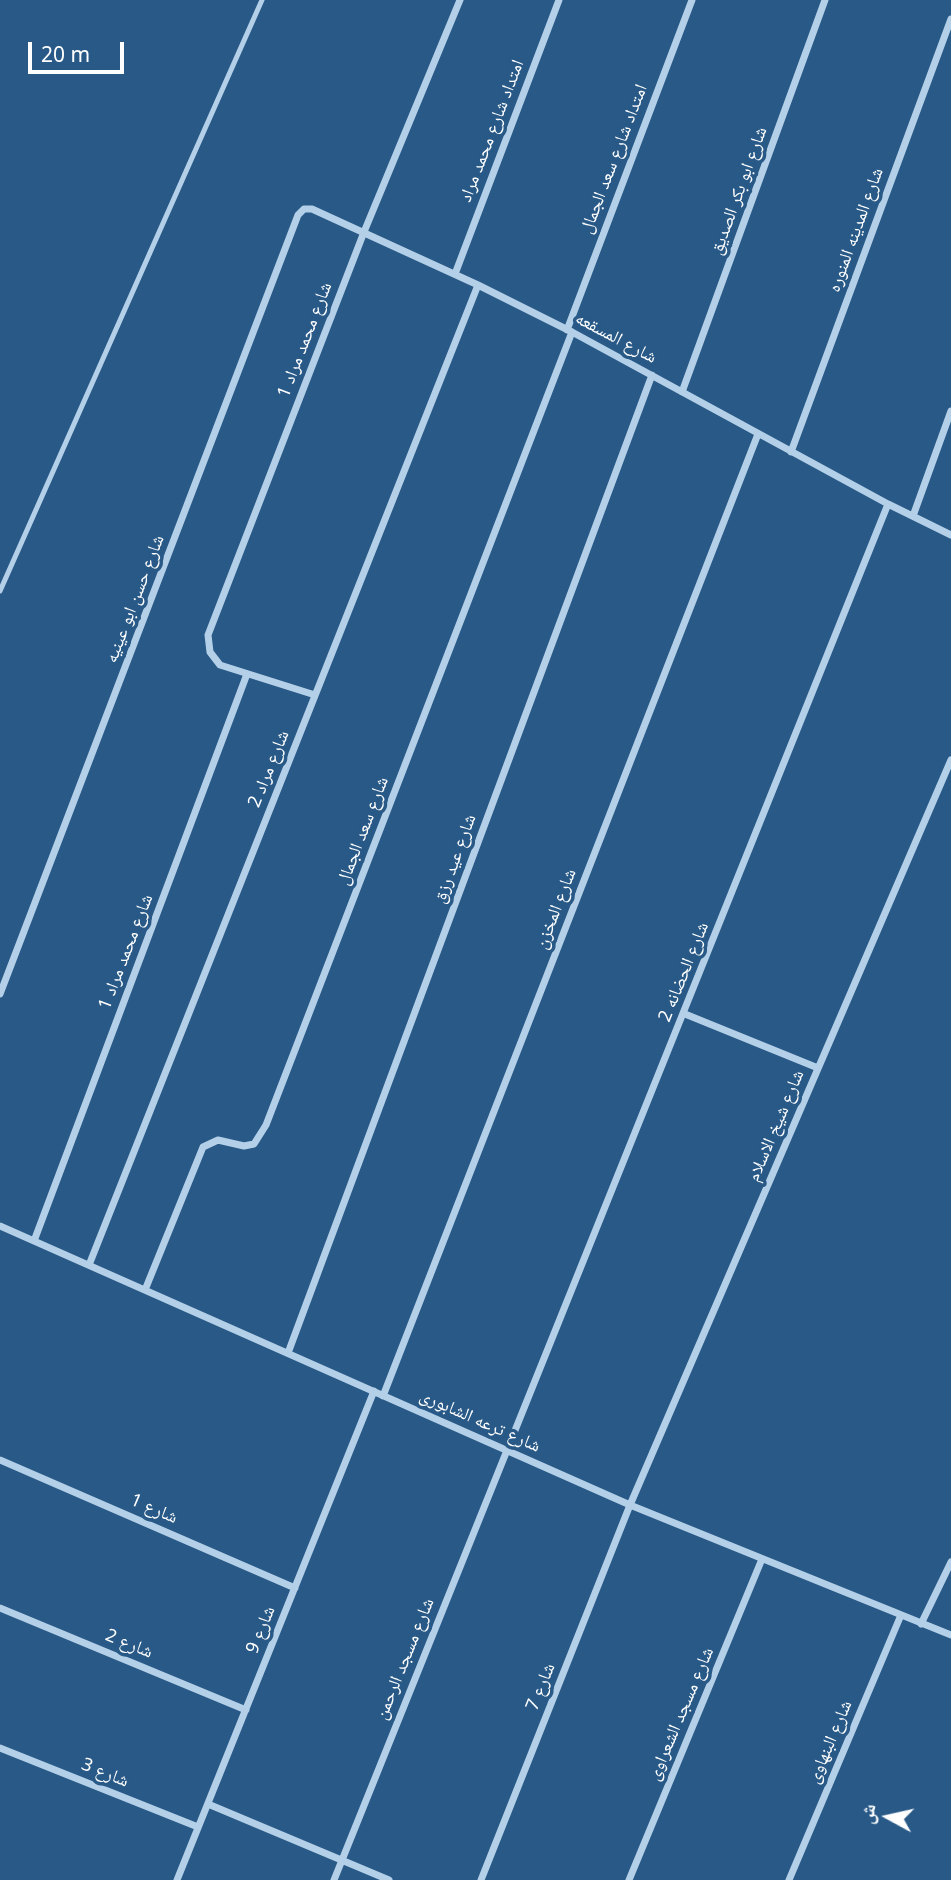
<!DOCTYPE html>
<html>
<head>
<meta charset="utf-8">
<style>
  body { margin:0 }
  #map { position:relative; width:951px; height:1880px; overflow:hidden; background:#285987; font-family:"Noto Sans","Noto Naskh Arabic",sans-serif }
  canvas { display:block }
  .north { position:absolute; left:853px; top:1782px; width:70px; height:70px; -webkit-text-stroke:5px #285987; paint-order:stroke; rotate:278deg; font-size:19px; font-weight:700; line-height:28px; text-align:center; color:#fff }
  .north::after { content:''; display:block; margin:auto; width:24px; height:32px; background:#fff; clip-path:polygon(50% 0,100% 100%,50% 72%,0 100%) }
  .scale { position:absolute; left:28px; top:42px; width:96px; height:32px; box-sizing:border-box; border:4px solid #fff; border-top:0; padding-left:9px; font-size:21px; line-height:24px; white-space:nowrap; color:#fff; -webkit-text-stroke:5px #285987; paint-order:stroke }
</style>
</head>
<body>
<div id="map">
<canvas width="951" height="1880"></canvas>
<div class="north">ش</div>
<div class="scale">20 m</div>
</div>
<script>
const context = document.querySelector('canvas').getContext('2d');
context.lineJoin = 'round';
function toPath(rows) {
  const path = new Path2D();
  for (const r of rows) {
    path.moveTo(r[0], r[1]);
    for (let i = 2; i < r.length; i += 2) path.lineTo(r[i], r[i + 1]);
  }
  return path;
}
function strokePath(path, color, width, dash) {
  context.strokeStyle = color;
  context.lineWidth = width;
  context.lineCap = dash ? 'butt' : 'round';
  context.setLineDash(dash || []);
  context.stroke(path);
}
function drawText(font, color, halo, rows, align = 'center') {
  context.font = font + ' "Noto Sans","Noto Naskh Arabic",sans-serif';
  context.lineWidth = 7;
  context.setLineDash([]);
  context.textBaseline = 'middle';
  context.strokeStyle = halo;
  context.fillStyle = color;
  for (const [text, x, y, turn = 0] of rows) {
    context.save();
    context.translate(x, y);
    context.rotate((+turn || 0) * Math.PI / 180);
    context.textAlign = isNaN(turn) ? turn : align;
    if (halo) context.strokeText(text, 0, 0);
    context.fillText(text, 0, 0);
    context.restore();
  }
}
strokePath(toPath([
  [0,591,262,0]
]), '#b4d0e8', 5);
strokePath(toPath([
  [455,274,559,0],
  [567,330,692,0],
  [682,392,825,0],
  [791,452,951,19],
  [913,516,951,411],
  [315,695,220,665,210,652,208,635,364,232,460,0],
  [0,994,298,215,304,209,312,209,478,285,572,332,888,504,951,535],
  [685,1014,818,1068],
  [0,1226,630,1505,951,1635],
  [34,1241,247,674],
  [89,1265,478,285],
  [145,1290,203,1147,218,1140,244,1146,254,1144,266,1125,572,332],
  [288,1353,652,375],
  [383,1396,758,434],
  [0,1460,295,1588],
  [0,1608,246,1710],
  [921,1624,951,1562],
  [0,1748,198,1827],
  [208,1804,389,1880],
  [177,1880,374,1391],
  [334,1880,888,504],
  [481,1880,630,1505,951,760],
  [629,1880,762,1559],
  [789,1880,901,1615]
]), '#b4d0e8', 7);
drawText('18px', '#fff', '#285987', [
  ["امتداد شارع محمد مراد",492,131,-69],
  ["امتداد شارع سعد الجمال",614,159,-69],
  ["شارع ابو بكر الصديق",739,191,-70],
  ["شارع المدينه المنوره",856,230,-70],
  ["شارع المسقعه",616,338,28],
  ["شارع محمد مراد 1",305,340,-69],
  ["شارع حسن ابو عينيه",135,599,-69],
  ["شارع مراد 2",269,769,-68],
  ["شارع سعد الجمال",363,831,-69],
  ["شارع عيد رزق",455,859,-70],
  ["شارع المخزن",556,909,-69],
  ["شارع محمد مراد 1",126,952,-69],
  ["شارع الحضانه 2",684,972,-68],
  ["شارع شيخ الاسلام",776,1126,-67],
  ["شارع ترعه الشابورى",480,1421,24],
  ["شارع 1",154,1509,23],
  ["شارع 9",261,1630,-68],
  ["شارع 2",129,1644,22],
  ["شارع مسجد الرحمن",405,1659,-68],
  ["شارع 7",541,1687,-68],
  ["شارع مسجد الشعراوى",681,1714,-67],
  ["شارع البنهاوى",830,1742,-67],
  ["شارع 3",105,1773,22]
]);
</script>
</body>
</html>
